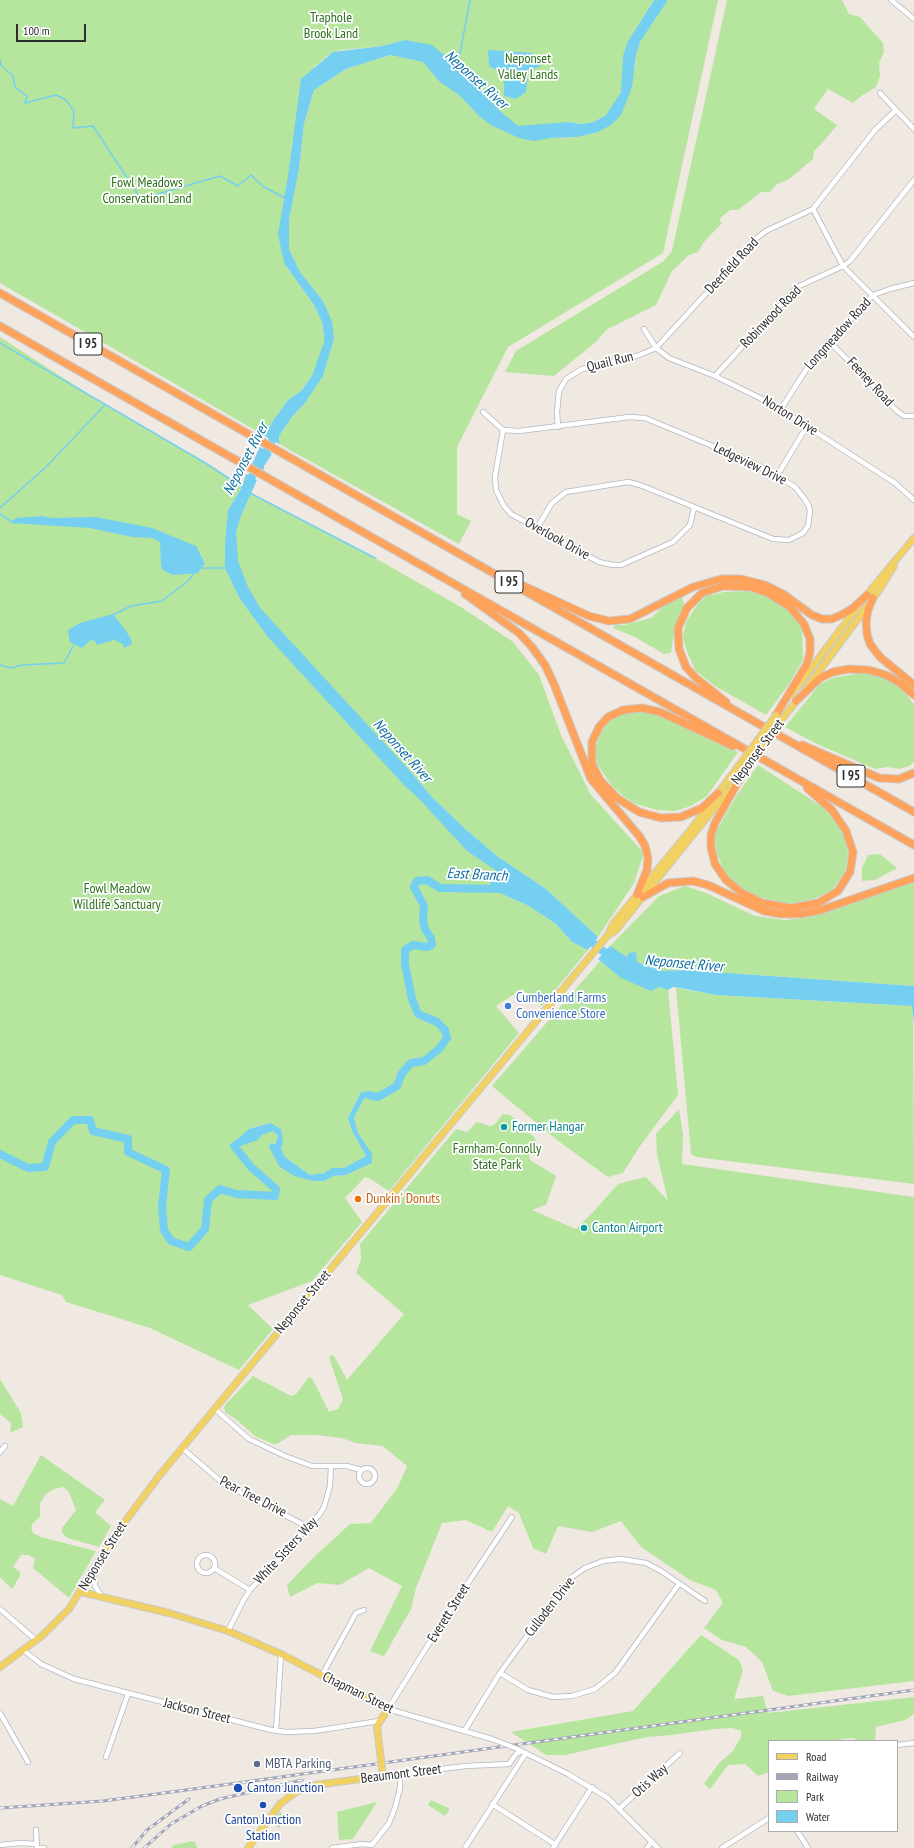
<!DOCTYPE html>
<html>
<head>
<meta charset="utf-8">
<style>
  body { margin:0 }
  #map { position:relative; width:914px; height:1848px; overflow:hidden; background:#efe9e1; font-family:"PT Sans Narrow",sans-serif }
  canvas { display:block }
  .legend { position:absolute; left:768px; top:1740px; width:130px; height:92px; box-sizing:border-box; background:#fff; border:1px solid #ababab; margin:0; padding:5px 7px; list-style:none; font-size:12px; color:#2e2e2e }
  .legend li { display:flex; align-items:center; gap:8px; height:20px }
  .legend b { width:20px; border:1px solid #ababab }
  .scale { position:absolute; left:16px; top:24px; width:70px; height:18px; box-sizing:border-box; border:2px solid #2e2e2e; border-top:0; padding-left:5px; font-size:12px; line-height:14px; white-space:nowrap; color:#2e2e2e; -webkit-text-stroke:3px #fff; paint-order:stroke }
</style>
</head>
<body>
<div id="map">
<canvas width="914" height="1848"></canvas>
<ul class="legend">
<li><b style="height:5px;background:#f2d163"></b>Road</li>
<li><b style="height:5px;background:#a3a6b8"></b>Railway</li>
<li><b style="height:11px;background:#b6e59e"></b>Park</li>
<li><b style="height:11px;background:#75cff0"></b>Water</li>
</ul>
<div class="scale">100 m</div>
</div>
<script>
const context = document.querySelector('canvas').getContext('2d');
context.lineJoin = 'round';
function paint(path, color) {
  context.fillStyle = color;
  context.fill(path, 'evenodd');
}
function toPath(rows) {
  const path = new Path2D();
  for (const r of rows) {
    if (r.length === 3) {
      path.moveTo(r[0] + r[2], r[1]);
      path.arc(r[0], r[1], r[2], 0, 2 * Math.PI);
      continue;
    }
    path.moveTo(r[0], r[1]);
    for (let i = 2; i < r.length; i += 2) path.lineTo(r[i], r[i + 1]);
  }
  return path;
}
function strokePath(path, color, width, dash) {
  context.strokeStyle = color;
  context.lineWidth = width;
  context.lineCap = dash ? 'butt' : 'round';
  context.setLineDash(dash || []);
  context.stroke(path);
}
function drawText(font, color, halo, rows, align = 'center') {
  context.font = font + ' "PT Sans Narrow",sans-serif';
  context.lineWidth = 3.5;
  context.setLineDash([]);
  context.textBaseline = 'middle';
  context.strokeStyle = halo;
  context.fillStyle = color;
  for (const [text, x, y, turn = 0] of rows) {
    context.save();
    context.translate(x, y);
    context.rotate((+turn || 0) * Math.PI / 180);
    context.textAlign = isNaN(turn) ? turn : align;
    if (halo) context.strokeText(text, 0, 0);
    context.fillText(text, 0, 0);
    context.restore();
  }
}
paint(toPath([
  [0,0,654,0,628,41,621,92,615,104,606,115,594,122,581,124,568,122,551,138,578,137,598,132,635,69,636,55,640,42,668,0,718,0,663,253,508,347,457,447,457,514,471,521,459,544,279,444,279,436,292,417,305,403,323,376,334,339,323,301,300,272,289,249,289,220,299,169,304,124,314,90,346,69,390,55,423,62,405,40,382,46,340,50,327,56,314,67,292,143,284,263,314,305,322,322,324,335,324,353,322,368,314,373,301,391,288,400,272,422,265,436,0,283],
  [727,0,842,0,849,14,860,17,883,43,884,52,879,63,880,76,876,87,861,96,853,103,828,89,814,109,837,125,824,141,814,151,813,159,789,179,776,185,770,192,761,192,738,210,730,210,719,219,722,223,704,242,698,252,689,255,672,271,656,305,606,330,597,341,554,376,505,372,516,351,664,261,672,251],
  [0,337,105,405,207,464,242,487,228,510,241,516,251,494,375,558,464,609,513,642,539,675,561,735,591,795,644,853,634,883,598,937,546,889,497,856,462,826,432,797,410,771,413,785,517,881,503,878,490,877,491,889,529,906,556,924,572,942,588,950,542,1006,522,989,496,1006,519,1033,389,1191,372,1180,365,1177,345,1198,362,1222,312,1281,248,1305,273,1329,239,1370,150,1328,66,1302,62,1295,0,1275],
  [200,552,205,563,185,558],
  [361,1092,380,1098,365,1097,354,1116,358,1133,372,1163,346,1175,334,1176,324,1181,313,1181,269,1147,275,1145,278,1136,273,1130,262,1135,258,1140,254,1127,270,1123,283,1143,281,1149,285,1157,310,1175,324,1173,333,1168,344,1168,366,1156,352,1131,348,1118],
  [748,591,770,598,787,610,802,627,803,660,789,684,766,715,715,686,695,670,686,649,683,637,686,622,697,605,706,596,724,592],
  [682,597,684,605,674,634,671,653,664,654,635,637,613,628,615,625,625,625,651,618,666,604],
  [861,673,880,676,900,687,914,704,914,762,909,766,899,769,887,767,875,769,817,744,785,727,820,684,832,678],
  [636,711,651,712,701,733,738,752,707,796,691,806,675,811,657,810,636,804,623,796,613,787,597,764,596,748,600,734,609,721,620,714],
  [758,765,821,806,837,821,844,834,848,853,845,873,832,890,814,899,790,904,758,897,739,887,725,873,717,854,714,835,737,795],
  [880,854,897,868,875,880,862,881,862,868,868,855],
  [914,882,914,986,684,970,661,971,637,962,635,958,627,958,610,946,659,896,685,886,706,893,755,916,785,920,811,917],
  [600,961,621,977,651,991,660,987,668,990,678,1095,640,1146,623,1173,608,1177,557,1140,492,1086],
  [676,988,716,995,913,1006,914,1184,696,1157,691,1154],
  [679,1109,683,1135,682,1164,914,1197,914,1681,788,1696,773,1691,762,1662,746,1647,722,1640,704,1628,723,1603,716,1590,690,1580,641,1547,621,1521,592,1532,558,1526,546,1554,533,1548,519,1513,508,1506,492,1532,466,1520,442,1523,416,1588,411,1609,384,1656,370,1651,402,1586,369,1568,340,1585,317,1583,290,1597,287,1585,315,1556,350,1524,371,1523,398,1487,407,1466,383,1446,355,1443,342,1438,316,1435,291,1435,277,1444,273,1444,255,1436,237,1420,225,1412,224,1407,226,1404,253,1376,291,1396,296,1394,309,1377,312,1378,329,1412,338,1409,343,1399,329,1357,331,1355,334,1356,347,1380,404,1314,356,1273,361,1259,360,1244,456,1129,467,1132,477,1122,490,1126,495,1124,503,1114,510,1115,535,1138,536,1142,529,1156,530,1160,556,1176,546,1205,532,1210,576,1229,594,1211,618,1184,646,1177,668,1201,657,1154,656,1134],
  [0,1379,21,1413,23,1427,10,1433,11,1423,0,1414],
  [41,1455,105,1500,95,1512,111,1526,99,1547,71,1539,66,1537,62,1532,62,1528,76,1510,69,1492,63,1487,54,1489,46,1494,40,1503,40,1517,33,1523,31,1528,33,1533,41,1537,96,1551,69,1598,33,1568,35,1559,29,1555,21,1555,13,1567,20,1572,20,1576,12,1589,0,1577,0,1499,13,1506],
  [701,1635,739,1660,743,1671,734,1699,763,1696,768,1713,914,1697,914,1714,905,1720,876,1727,875,1741,858,1741,853,1738,828,1741,769,1741,769,1772,758,1776,745,1764,728,1765,710,1789,704,1784,719,1763,733,1751,741,1737,741,1731,732,1728,715,1729,671,1735,647,1737,565,1755,546,1755,511,1732,633,1711],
  [431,1800,450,1809,445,1816,428,1805],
  [377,1802,353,1839,339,1840,337,1812],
  [280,1811,282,1814,280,1828,271,1824],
  [192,1841,195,1842,197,1848,171,1848,174,1845]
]), '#b6e59e');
paint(toPath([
  [654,0,668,0,640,42,636,55,632,87,621,115,611,125,598,132,578,137,550,138,534,141,519,138,491,125,480,117,459,95,440,82,423,62,390,55,346,69,314,90,304,124,299,169,289,220,289,249,300,272,323,301,332,321,334,339,323,376,305,403,292,417,279,436,279,444,265,436,272,422,288,400,301,391,314,373,322,368,324,353,324,335,322,322,314,305,284,263,278,234,288,176,301,79,333,52,382,46,405,40,432,45,468,75,500,111,518,126,568,122,581,124,594,122,606,115,621,92,623,56,628,41],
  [488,50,533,53,541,66,528,71,526,92,516,99,504,96,504,74,489,66],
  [260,447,272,454,264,466,264,470,252,464],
  [246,474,257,480,241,516,236,532,238,561,248,587,261,609,410,771,432,797,462,826,497,856,546,889,598,937,588,950,572,942,556,924,529,906,491,889,489,877,507,878,467,851,421,801,403,784,268,637,240,599,225,568,225,544,228,510,242,487],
  [42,516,52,518,96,517,152,528,196,546,205,563,198,573,173,575,164,571,161,566,160,542,153,538,132,537,90,528,11,523,16,518],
  [113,614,126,631,131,639,132,644,124,648,123,644,112,639,111,641,97,645,95,641,91,640,82,648,70,642,68,630,80,623],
  [610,946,627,957,629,953,636,952,637,962,661,971,684,970,914,986,914,1023,912,1006,716,995,680,988,673,987,668,990,660,987,651,991,621,978,598,959],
  [361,1092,381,1097,365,1097,354,1117,358,1133,372,1154,372,1163,346,1175,334,1176,324,1181,313,1181,294,1176,279,1166,269,1147,270,1143,275,1145,278,1136,273,1131,262,1135,258,1140,240,1146,230,1146,249,1129,270,1123,281,1129,283,1143,281,1149,285,1157,310,1175,324,1173,332,1168,344,1168,366,1156,352,1131,348,1118]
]), '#75cff0');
strokePath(toPath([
  [0,60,1,65,13,76,15,87,27,96,25,103,56,95,66,100,74,111,73,128,93,126,141,199,220,176,238,186,251,175,264,187,285,198],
  [457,69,470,0],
  [0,343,207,464,242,487],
  [250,493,375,558],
  [0,508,47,466,104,406],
  [0,514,14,523],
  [201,568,227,568],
  [113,615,131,606,162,601,189,580,194,573],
  [0,665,11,668,22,665,64,663,75,643]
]), '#75cff0', 1.5);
strokePath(toPath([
  [315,380,326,348],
  [247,485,264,456,277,431],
  [585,937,612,958],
  [368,1095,378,1097,397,1086,402,1073,411,1063,424,1061,439,1049,447,1038,445,1030,437,1022,418,1014,412,999,405,964,405,950,413,945,427,947,432,945,431,938,425,929,423,921,424,906,414,887,417,881,427,880,440,888,502,889],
  [0,1154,28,1168,45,1167,52,1142,73,1120,90,1120,93,1131,128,1139,128,1152,166,1170,162,1206,164,1230,171,1241,189,1247,205,1229,208,1200,220,1189,236,1194,275,1196,276,1189,252,1168,234,1146,244,1139]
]), '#75cff0', 8);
const minor = toPath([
  [891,0,914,19],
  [880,93,914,129],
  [813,209,843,266,914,337],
  [644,329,656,348,669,358,715,376,772,404,895,483,914,500],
  [829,341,897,411,904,416,914,416],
  [715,376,797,287,843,266,850,261,914,180],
  [781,409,811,362,873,295,890,289,914,283],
  [483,412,503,430,495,477,496,490,504,506,511,514,599,562,613,565,621,565,673,542,690,525,694,508],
  [558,427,557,412,559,391,566,379,582,369,637,356,656,348,758,237,766,231,813,209,875,130,896,110],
  [503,430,519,431,629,417,645,418,751,462,777,476,795,487,804,498,809,506,810,512,808,526,803,533,789,540,773,539,640,485,628,482,566,492,552,503,537,528],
  [777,476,807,426],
  [215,1409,249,1439,285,1456,312,1466,347,1466,361,1470],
  [182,1448,224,1484,308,1527],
  [0,1452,5,1446],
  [367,1476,8],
  [206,1564,9],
  [214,1568,250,1590],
  [93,1571,95,1586,102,1597],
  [0,1609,36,1640],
  [228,1631,243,1601,250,1590,319,1515,324,1507,330,1486,331,1466],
  [23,1650,41,1664,74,1679,271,1730,286,1732,314,1731,379,1721],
  [500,1673,528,1690,553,1697,572,1696,595,1689,615,1673,679,1584],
  [322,1675,356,1613,364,1610],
  [0,1713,28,1762],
  [465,1730,500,1673,562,1588,572,1577,585,1568,603,1561,621,1559,646,1563,661,1571,705,1601],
  [276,1731,281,1654],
  [492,1739,388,1709,448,1613,512,1517],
  [897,1745,914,1743],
  [515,1748,568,1774,608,1798,658,1848],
  [106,1757,128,1694],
  [509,1764,516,1754,522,1751],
  [383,1776,466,1766,509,1764],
  [492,1804,556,1845],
  [620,1808,680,1753],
  [36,1830,37,1848],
  [797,1831,808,1848],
  [0,1845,20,1843,37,1844],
  [41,1848,44,1848],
  [332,1848,362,1844,372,1845,389,1823,395,1808,400,1788,400,1774],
  [465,1848,526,1753],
  [553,1848,592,1787],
  [647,1848,652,1841],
  [722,1848,769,1818]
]);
const major = toPath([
  [865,597,914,538],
  [805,690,880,589,894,566],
  [791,695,859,605],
  [782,719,798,699],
  [608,935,613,924,692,828,740,764],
  [81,1592,169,1613,228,1631,281,1654,360,1695,388,1709,377,1726,380,1752],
  [0,1667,43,1635,69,1609,112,1539,159,1476,552,1002,608,935,616,930,637,904,734,784],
  [248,1848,280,1804,296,1792,315,1785,383,1776,382,1768]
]);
const highway = toPath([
  [0,293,914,812],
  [0,326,914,845],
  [513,581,589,616,609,621,630,619,693,587,721,579,741,579,765,585,783,594,812,615,822,619,832,619,843,614,853,608,867,595],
  [465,594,519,633,532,647,545,665,554,684,591,779,640,837,645,846,648,858,647,870,637,895],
  [873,598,868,610,866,621,867,634,870,644,880,657,914,685],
  [796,701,820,678,833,672,849,669,869,670,886,675,900,683,914,695],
  [726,702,696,678,686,667,679,649,678,628,687,608,702,593,723,586,750,587,768,593,790,607,804,624,810,639,810,652,807,664,776,715],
  [802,745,879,778,899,779,914,773],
  [746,768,715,823,711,835,711,848,715,864,726,880,742,893,762,903,791,908,818,903,838,891,850,872,853,852,846,831,832,810,807,788],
  [718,793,702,808,681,817,661,818,639,812,617,798,600,780,592,764,592,742,599,727,608,717,623,710,642,708,660,712,733,746],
  [643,897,668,883,693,881,708,885,764,911,781,914,801,914,821,910,914,878]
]);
strokePath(minor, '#b4b7c1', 6);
strokePath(major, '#c9c9c9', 8);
strokePath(highway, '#c9c9c9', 9);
strokePath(minor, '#fff', 4.5);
strokePath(major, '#f2d163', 6);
strokePath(highway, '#ffa35c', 7);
const rail = toPath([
  [0,1808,103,1801,179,1791,914,1690],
  [132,1848,147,1830,189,1799],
  [144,1848,171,1824,202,1806,220,1799,302,1780]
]);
strokePath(rail, '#a3a6b8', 3);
strokePath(rail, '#fff', 1.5, [4.5]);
const minorBridge = toPath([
  [492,1739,515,1748]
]);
const majorBridge = toPath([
  [740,764,776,715],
  [746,768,782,719],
  [380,1752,382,1768]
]);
strokePath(minorBridge, '#b4b7c1', 6, []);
strokePath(majorBridge, '#c9c9c9', 8, []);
strokePath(minorBridge, '#fff', 4.5);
strokePath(majorBridge, '#f2d163', 6);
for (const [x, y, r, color] of [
  [508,1006,4,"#3f7fe0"],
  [504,1127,4,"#0f9aa8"],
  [358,1199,4,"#e8710a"],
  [584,1228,4,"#0f9aa8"],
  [257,1764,4,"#5c6f8a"],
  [238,1788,5,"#1a4fb4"],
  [263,1805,4,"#1a4fb4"]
]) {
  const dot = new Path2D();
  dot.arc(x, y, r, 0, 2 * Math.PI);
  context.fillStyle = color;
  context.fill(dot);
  strokePath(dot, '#fff', 1.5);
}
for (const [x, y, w] of [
  [88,344,28],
  [509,582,28],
  [851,776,28]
]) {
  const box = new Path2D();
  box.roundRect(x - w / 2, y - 11, w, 22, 3);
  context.fillStyle = '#fff';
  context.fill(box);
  strokePath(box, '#2e2e2e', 1);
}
drawText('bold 13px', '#2e2e2e', null, [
  ["I 95",88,344],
  ["I 95",509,582],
  ["I 95",851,776]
]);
drawText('14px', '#2c6e1b', '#fff', [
  ["Traphole",331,18],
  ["Brook Land",331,34],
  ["Neponset",528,59],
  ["Valley Lands",528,75],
  ["Fowl Meadows",147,183],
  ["Conservation Land",147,199],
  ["Fowl Meadow",117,889],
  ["Wildlife Sanctuary",117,905],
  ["Farnham-Connolly",497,1149],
  ["State Park",497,1165]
]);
drawText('14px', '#2e2e2e', '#fff', [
  ["Deerfield Road",732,266,-47],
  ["Robinwood Road",771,317,-46],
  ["Longmeadow Road",838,334,-48],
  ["Quail Run",610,362,-14],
  ["Feeney Road",870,382,47],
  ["Norton Drive",790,416,32],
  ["Ledgeview Drive",750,464,26],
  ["Overlook Drive",557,539,29],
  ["Neponset Street",758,752,-53],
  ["Neponset Street",303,1302,-50],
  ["Pear Tree Drive",253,1497,27],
  ["White Sisters Way",286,1551,-47],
  ["Neponset Street",103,1556,-58],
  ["Culloden Drive",550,1607,-52],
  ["Everett Street",449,1613,-58],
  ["Chapman Street",358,1693,26],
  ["Jackson Street",197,1711,14],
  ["Beaumont Street",401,1774,-7],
  ["Otis Way",650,1781,-42]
]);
drawText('14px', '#366cbe', '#fff', [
  ["Cumberland Farms",516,998],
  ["Convenience Store",516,1014]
], 'left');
drawText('14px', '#0d838f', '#fff', [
  ["Former Hangar",512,1127],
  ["Canton Airport",592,1228]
], 'left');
drawText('14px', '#c56008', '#fff', [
  ["Dunkin' Donuts",366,1199]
], 'left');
drawText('14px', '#4e5e75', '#fff', [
  ["MBTA Parking",265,1764]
], 'left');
drawText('14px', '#164399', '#fff', [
  ["Canton Junction",247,1788],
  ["Canton Junction",263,1820,"center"],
  ["Station",263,1836,"center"]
], 'left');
drawText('italic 15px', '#0d6fa3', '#fff', [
  ["Neponset River",476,80,42],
  ["Neponset River",246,459,-62],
  ["Neponset River",402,751,48],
  ["East Branch",477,875,3],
  ["Neponset River",684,964,5]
]);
</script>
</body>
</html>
